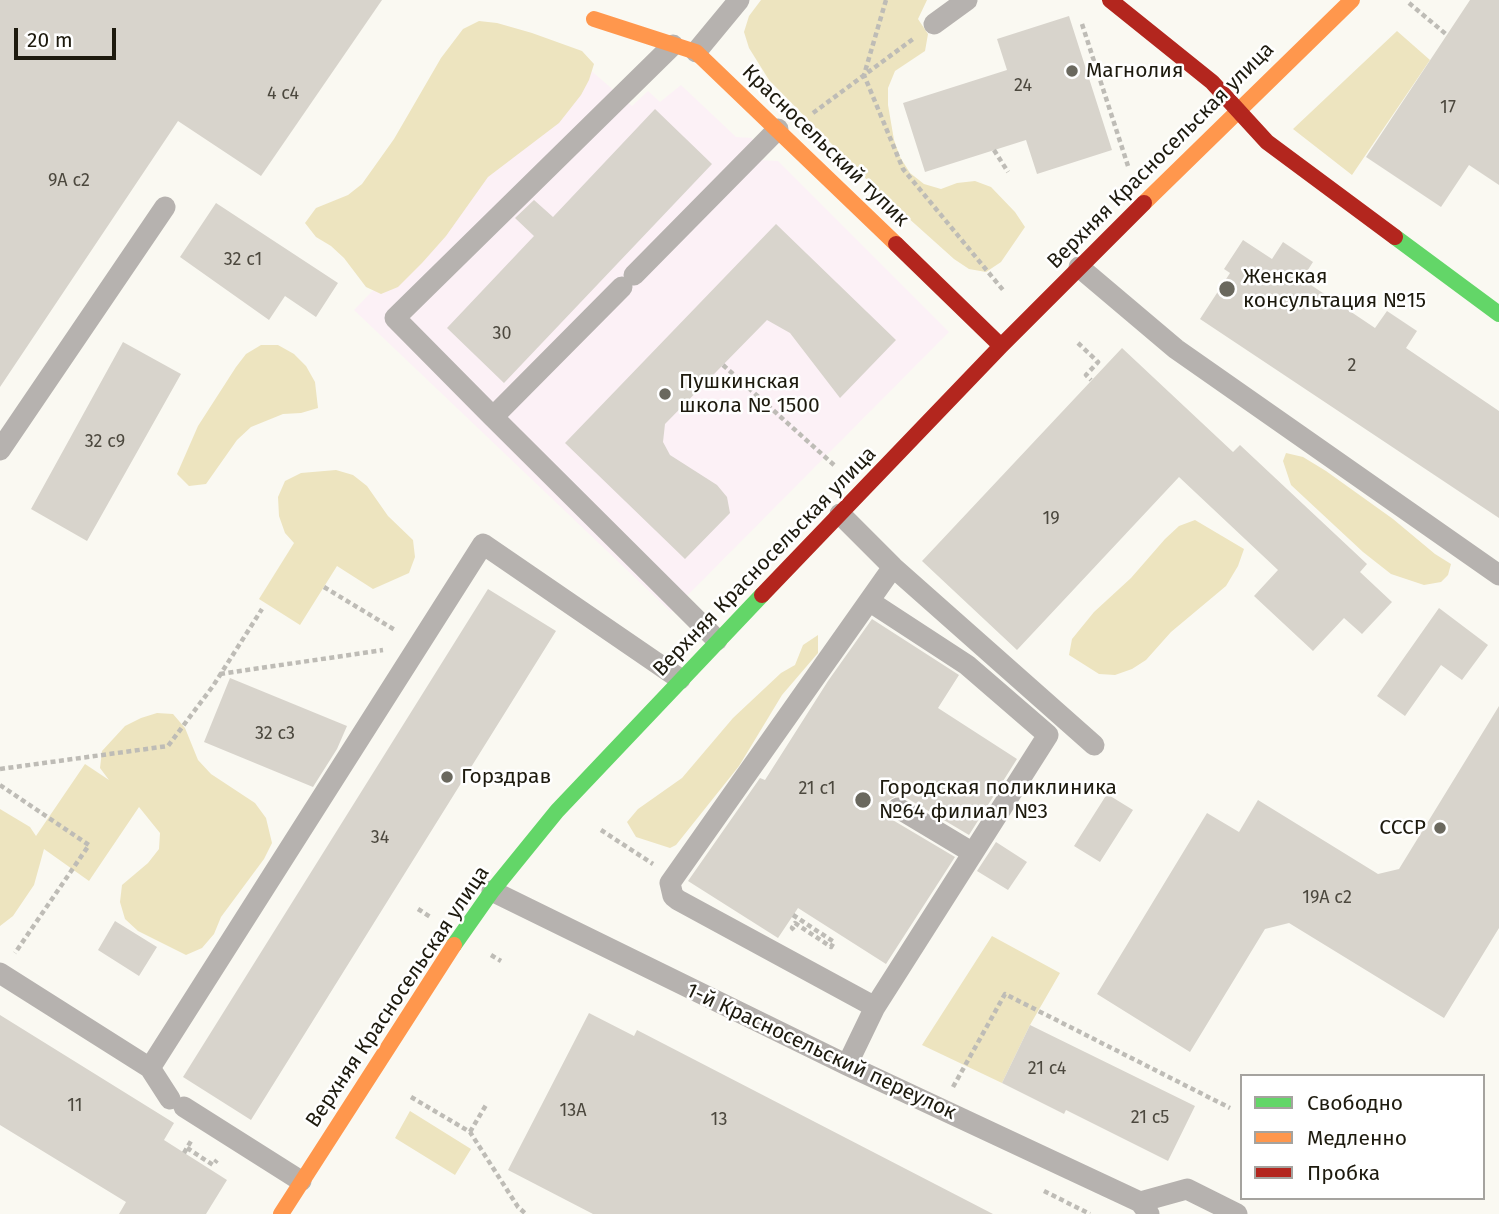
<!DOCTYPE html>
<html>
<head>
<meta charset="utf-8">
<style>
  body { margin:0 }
  #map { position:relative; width:1499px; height:1214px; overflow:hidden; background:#faf9f2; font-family:"Fira Sans",sans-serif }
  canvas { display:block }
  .legend { position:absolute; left:1240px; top:1074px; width:245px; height:126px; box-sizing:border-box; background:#fff; border:2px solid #a5a39f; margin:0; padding:9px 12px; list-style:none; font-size:21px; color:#1d1a0e }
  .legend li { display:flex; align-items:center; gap:14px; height:35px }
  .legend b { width:35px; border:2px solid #a5a39f }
  .scale { position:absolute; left:14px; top:28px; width:102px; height:32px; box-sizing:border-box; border:4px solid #1d1a0e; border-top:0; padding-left:9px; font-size:21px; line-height:24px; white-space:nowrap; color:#1d1a0e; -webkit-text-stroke:5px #fff; paint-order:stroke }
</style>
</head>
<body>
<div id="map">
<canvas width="1499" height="1214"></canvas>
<ul class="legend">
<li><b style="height:9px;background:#63d668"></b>Свободно</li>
<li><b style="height:9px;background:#ff974d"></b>Медленно</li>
<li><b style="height:9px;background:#b3261e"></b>Пробка</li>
</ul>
<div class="scale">20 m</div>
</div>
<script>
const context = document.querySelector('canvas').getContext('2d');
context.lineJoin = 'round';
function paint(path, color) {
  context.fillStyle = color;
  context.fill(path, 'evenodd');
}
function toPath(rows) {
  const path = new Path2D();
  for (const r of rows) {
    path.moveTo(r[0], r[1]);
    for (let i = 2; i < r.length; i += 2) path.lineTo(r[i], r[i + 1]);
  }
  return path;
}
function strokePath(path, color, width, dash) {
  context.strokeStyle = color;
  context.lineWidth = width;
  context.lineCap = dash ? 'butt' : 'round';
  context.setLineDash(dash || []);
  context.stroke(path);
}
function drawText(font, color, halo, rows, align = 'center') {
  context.font = font + ' "Fira Sans",sans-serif';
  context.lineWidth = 5;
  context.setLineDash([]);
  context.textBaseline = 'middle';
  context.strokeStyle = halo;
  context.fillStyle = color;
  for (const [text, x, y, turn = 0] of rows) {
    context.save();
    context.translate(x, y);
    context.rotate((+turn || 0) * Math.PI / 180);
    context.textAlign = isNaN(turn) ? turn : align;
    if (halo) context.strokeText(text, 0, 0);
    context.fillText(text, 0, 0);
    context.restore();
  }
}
paint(toPath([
  [588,68,632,106,648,91,660,102,681,85,736,137,752,138,759,160,778,161,949,332,671,612,354,310]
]), '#fcf1f6');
paint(toPath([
  [761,0,927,0,918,19,928,34,925,51,895,71,888,88,888,105,894,140,900,157,910,173,924,184,941,189,957,183,975,181,991,187,1015,212,1025,227,1001,262,986,272,969,269,954,259,877,190,769,80,749,48,744,32,749,16],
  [479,21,497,23,532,33,582,51,594,64,589,80,581,95,559,123,488,177,446,236,422,263,398,287,381,294,366,287,344,258,331,246,316,237,305,223,316,208,348,195,362,184,394,139,441,58,463,29],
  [1397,31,1430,60,1352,175,1293,129],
  [261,345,278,345,294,354,306,366,315,382,318,408,301,413,283,414,251,427,237,440,206,484,189,486,177,474,198,426,236,367,246,354],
  [1286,453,1303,457,1326,471,1393,519,1435,554,1451,564,1448,575,1441,582,1424,585,1391,574,1363,552,1291,485,1283,461],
  [336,470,353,475,367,486,388,516,413,540,415,557,409,573,373,589,337,566,300,625,259,599,294,543,285,533,279,516,278,497,285,481,301,473],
  [1195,520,1244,549,1238,566,1226,586,1171,632,1146,660,1132,669,1115,675,1099,674,1069,655,1072,639,1094,612,1131,578,1165,539,1179,526],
  [818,635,818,653,782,695,739,766,676,845,670,848,636,837,627,822,638,809,682,778,733,718,781,673,795,665,803,645],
  [157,713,173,714,185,728,198,760,211,774,255,803,266,818,272,843,264,859,221,917,214,934,202,948,186,955,138,931,125,919,120,902,122,885,148,863,159,849,160,833,139,807,89,881,44,849,34,885,13,916,0,926,0,809,30,827,36,836,85,764,109,780,100,768,102,751,125,726,141,718],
  [992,936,1060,973,1030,1025,1002,1083,922,1045],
  [410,1111,471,1149,455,1175,395,1138]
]), '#ede4bf');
paint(toPath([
  [0,0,382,0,261,176,178,121,0,387],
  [1470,0,1499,0,1499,185,1469,165,1441,207,1366,157],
  [1069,16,1112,150,1037,174,1026,140,925,172,903,103,1007,70,997,39],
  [655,109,712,164,504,383,447,328,534,236,515,218,534,200,553,217],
  [216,203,338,283,316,317,285,296,269,320,180,257],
  [776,224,896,340,840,398,790,333,767,320,665,424,663,442,670,455,717,485,727,497,730,513,685,559,565,443],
  [1243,240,1272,259,1283,242,1313,262,1302,279,1375,328,1387,311,1417,331,1406,348,1499,411,1499,518,1200,319,1230,273,1224,269],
  [123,342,181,374,87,541,31,509],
  [1122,348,1233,452,1240,445,1367,564,1360,572,1392,602,1362,634,1344,618,1313,651,1254,596,1278,570,1179,477,1017,650,922,561],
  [488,589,556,631,251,1120,183,1077],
  [1439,608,1488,645,1462,680,1441,665,1405,716,1377,696],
  [872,619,959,675,938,708,1017,759,969,835,905,797,898,795,887,801,885,808,891,819,955,857,886,964,798,908,778,938,688,881,760,778,765,780,828,681],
  [230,678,347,726,337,749,313,787,204,742],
  [1499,706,1499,928,1444,1018,1289,923,1265,929,1190,1052,1097,994,1207,813,1239,832,1258,800,1378,874,1399,869],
  [1107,794,1133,810,1100,862,1074,846],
  [996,842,1027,862,1008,890,977,871],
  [115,921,157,947,139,976,98,950],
  [589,1013,634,1036,637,1030,993,1214,593,1214,508,1170],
  [0,1015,174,1123,164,1140,227,1180,206,1214,119,1214,126,1202,0,1125],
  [1030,1025,1195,1106,1168,1161,1066,1110,1064,1114,1002,1083]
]), '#d8d4cc');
strokePath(toPath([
  [886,0,864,75,903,169,1003,290],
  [1409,3,1447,35],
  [1082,24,1128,166],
  [813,113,913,39],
  [994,150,1008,172],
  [1078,343,1098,362,1086,375,1091,380],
  [723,365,834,465],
  [324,587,395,630],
  [220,674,383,650],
  [0,769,168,746,213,686,262,609],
  [0,785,89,845,15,953],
  [601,830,653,864],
  [418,909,432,918],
  [793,915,834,942,831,947,795,923,792,928,794,930],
  [491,955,501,961],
  [953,1087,1005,994,1230,1108],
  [411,1097,470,1132,518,1207,526,1214],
  [470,1132,486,1105],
  [187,1148,213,1165,217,1160],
  [184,1153,191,1141],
  [1044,1191,1090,1214]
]), '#bebcb6', 4.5, [5, 3.5]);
strokePath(toPath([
  [934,24,967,0],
  [696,52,739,0],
  [1079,267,1176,349,1499,575],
  [634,275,778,129],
  [622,287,493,417,717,640],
  [493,417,395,318,673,45],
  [0,450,165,207],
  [840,514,893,567,1094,745],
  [869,601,967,665,1048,735,875,1007],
  [898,808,973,853],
  [492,891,847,1065,1140,1202,1149,1214],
  [0,973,150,1068,483,544,680,679],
  [847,1065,875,1007,678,900,673,896,670,883,893,567],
  [150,1068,170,1099],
  [184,1107,301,1181],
  [1140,1202,1187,1189,1237,1214]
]), '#b6b2af', 21);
strokePath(toPath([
  [1395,237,1499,314],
  [454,945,492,891,557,811,762,595]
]), '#63d668', 16);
strokePath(toPath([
  [594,19,696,52,896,244],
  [1144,203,1352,0],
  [281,1214,454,945]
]), '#ff974d', 16);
strokePath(toPath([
  [1110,0,1212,82,1267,142,1395,237],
  [896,244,1001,346],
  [762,595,1001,346,1144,203]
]), '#b3261e', 16);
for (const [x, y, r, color] of [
  [1072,71,7,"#6a685e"],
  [1227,289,9,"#6a685e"],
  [665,394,7,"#6a685e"],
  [447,777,7,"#6a685e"],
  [863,800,9,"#6a685e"],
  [1440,828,7,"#6a685e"]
]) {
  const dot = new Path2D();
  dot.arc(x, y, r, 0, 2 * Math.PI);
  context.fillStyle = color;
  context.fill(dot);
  strokePath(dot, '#fff', 2.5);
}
drawText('18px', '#4c483e', null, [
  ["24",1023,86],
  ["4 с4",283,94],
  ["17",1448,108],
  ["9А с2",69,181],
  ["32 c1",243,260],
  ["30",502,334],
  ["2",1352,366],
  ["32 с9",105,442],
  ["19",1051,519],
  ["32 с3",275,734],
  ["21 с1",817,789],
  ["34",380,838],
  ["19А с2",1327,898],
  ["21 c4",1047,1069],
  ["11",75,1106],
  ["13А",573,1111],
  ["21 c5",1150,1118],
  ["13",719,1120]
]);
drawText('21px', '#1d1a0e', '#fff', [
  ["Магнолия",1086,71],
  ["Женская",1243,277],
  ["консультация №15",1243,301],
  ["Пушкинская",679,382],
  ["школа № 1500",679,406],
  ["Горздрав",461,777],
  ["Городская поликлиника",879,788],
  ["№64 филиал №3",879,812],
  ["СССР",1426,828,"right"]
], 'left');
drawText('21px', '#1d1a0e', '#fff', [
  ["Красносельский тупик",825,146,44],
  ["Верхняя Красносельская улица",1161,156,-45],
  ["Верхняя Красносельская улица",765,562,-46],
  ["Верхняя Красносельская улица",398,997,-56],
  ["1-й Красносельский переулок",821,1052,25]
]);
</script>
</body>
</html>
